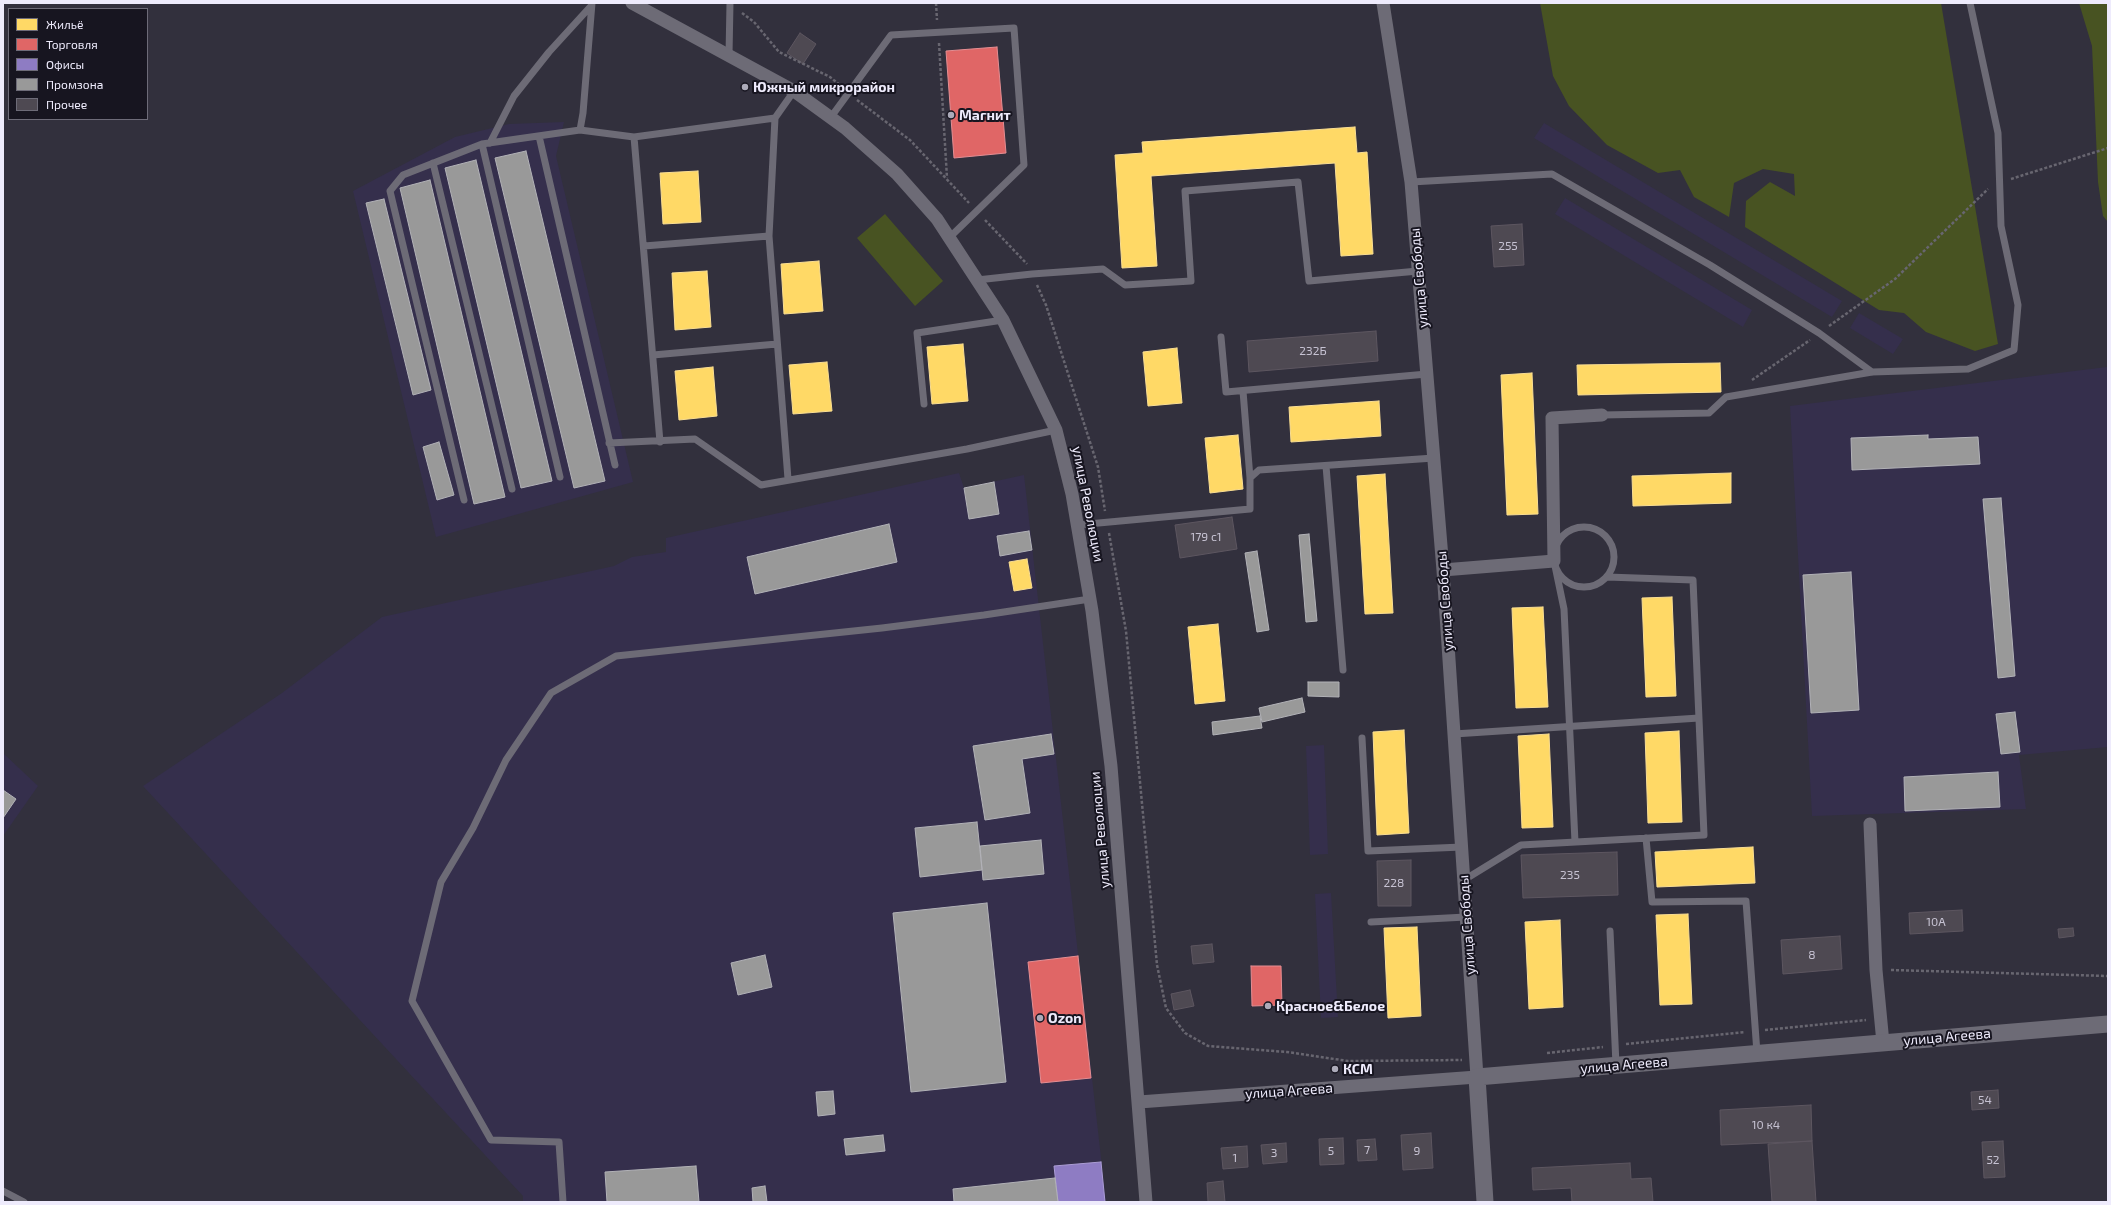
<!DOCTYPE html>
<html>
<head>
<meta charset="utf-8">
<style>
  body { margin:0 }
  #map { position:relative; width:2111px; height:1205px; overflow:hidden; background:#32303d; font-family:"Exo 2",sans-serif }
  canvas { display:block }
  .frame { position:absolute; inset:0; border:4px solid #eeebfc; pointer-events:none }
  .legend { position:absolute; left:8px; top:8px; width:140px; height:112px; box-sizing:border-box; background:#171520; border:1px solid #6d6b78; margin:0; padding:5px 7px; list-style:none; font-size:12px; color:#eeebfc }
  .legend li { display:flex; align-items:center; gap:8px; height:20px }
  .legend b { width:20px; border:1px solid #6d6b78 }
</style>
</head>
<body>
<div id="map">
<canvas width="2111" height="1205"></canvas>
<div class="frame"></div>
<ul class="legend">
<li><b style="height:11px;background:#ffd966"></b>Жильё</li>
<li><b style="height:11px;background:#e06666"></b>Торговля</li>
<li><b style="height:11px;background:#8e7cc3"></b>Офисы</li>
<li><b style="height:11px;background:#999"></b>Промзона</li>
<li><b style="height:11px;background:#4e4952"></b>Прочее</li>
</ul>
</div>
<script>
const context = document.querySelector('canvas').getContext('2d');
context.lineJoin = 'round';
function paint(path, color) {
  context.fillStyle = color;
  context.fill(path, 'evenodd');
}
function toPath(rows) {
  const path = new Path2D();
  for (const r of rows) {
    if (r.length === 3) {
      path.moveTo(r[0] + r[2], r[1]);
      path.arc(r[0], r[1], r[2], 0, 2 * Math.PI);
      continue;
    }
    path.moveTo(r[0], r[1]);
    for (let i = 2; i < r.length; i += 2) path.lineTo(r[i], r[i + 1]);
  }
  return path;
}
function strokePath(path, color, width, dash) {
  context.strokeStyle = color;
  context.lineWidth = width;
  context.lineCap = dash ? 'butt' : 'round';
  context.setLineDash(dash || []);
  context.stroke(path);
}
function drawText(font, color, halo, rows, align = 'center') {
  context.font = font + ' "Exo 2",sans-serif';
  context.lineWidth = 4;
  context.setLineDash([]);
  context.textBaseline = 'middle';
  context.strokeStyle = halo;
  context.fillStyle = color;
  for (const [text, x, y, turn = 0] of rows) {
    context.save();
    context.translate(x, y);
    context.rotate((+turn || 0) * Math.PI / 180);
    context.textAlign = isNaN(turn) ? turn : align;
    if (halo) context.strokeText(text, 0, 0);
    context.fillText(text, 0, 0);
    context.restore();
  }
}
paint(toPath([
  [564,122,556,156,633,482,436,537,353,191,455,137,509,124],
  [1544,123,1842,301,1832,317,1534,138],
  [1565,198,1752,310,1743,327,1555,214],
  [1859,313,1903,339,1893,354,1850,328],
  [2107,367,2108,747,2019,755,2026,809,1812,816,1790,406],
  [959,473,964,488,1024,475,1106,1202,523,1202,523,1196,143,786,282,693,382,617,614,566,632,557,666,552,666,538],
  [1324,745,1328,854,1310,855,1306,746],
  [3,753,38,786,3,836],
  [1331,893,1338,1017,1321,1018,1315,894]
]), '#352f4c');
paint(toPath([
  [1540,3,1941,3,1998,344,1975,351,1926,332,1904,313,1879,310,1745,227,1746,201,1770,182,1795,196,1794,174,1763,169,1734,183,1729,217,1694,197,1680,170,1658,173,1607,145,1569,106,1553,76],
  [2079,3,2108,3,2108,222,2103,216,2098,182,2092,46],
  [885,214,943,281,915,306,857,238]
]), '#485322');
const homes = toPath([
  [1355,127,1357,153,1367,152,1373,254,1341,256,1335,163,1151,176,1157,266,1122,268,1115,155,1143,153,1142,142,1355,127],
  [698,171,701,222,663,224,660,173,698,171],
  [819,261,823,311,784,314,781,264,819,261],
  [707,271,711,327,675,330,672,273,707,271],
  [963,344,968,401,932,404,927,347,963,344],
  [1177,348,1182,403,1148,406,1143,352,1177,348],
  [827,362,832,411,793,414,789,365,827,362],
  [1720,363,1721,392,1578,395,1577,365,1720,363],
  [713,367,717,416,679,420,675,371,713,367],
  [1532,373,1538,514,1507,515,1501,375,1532,373],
  [1379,401,1381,436,1291,442,1289,407,1379,401],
  [1238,435,1243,489,1210,493,1205,438,1238,435],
  [1731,473,1731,503,1633,506,1632,476,1731,473],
  [1385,474,1393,613,1365,614,1357,476,1385,474],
  [1027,559,1032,588,1014,591,1009,562,1027,559],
  [1672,597,1676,696,1646,697,1642,598,1672,597],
  [1543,607,1548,707,1516,708,1512,608,1543,607],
  [1218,624,1225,701,1195,704,1188,627,1218,624],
  [1404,730,1409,833,1377,835,1373,732,1404,730],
  [1679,731,1682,822,1648,823,1645,733,1679,731],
  [1549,734,1553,827,1522,828,1518,736,1549,734],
  [1753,847,1755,883,1657,887,1655,852,1753,847],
  [1688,914,1692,1004,1660,1005,1656,915,1688,914],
  [1560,920,1563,1007,1529,1009,1525,922,1560,920],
  [1417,927,1421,1016,1388,1018,1384,928,1417,927]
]);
paint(homes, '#ffd966');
strokePath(homes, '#fade93', 1);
const shops = toPath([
  [997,47,1006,153,954,158,946,51,997,47],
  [1078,956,1091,1078,1041,1083,1028,962,1078,956],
  [1251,966,1281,966,1282,1005,1252,1006,1251,966]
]);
paint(shops, '#e06666');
strokePath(shops, '#e48e93', 1);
const offices = toPath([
  [1101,1162,1105,1202,1058,1202,1054,1166,1101,1162]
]);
paint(offices, '#8e7cc3');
strokePath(offices, '#ab9dd4', 1);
const industry = toPath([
  [526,151,605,481,574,488,495,158,526,151],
  [476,160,552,481,521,488,445,168,476,160],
  [430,180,505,497,474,504,400,188,430,180],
  [384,199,431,390,413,395,366,203,384,199],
  [1928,435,1928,439,1978,437,1980,464,1852,470,1851,438,1928,435],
  [439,442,454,495,437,500,423,447,439,442],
  [994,482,999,514,969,519,964,488,994,482],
  [2001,498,2015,676,1998,678,1983,499,2001,498],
  [889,524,897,562,755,594,747,557,889,524],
  [1029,531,1032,550,1000,556,997,536,1029,531],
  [1309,534,1317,621,1306,622,1299,535,1309,534],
  [1257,551,1269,630,1257,632,1245,553,1257,551],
  [1851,572,1859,710,1811,713,1803,575,1851,572],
  [1308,682,1339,682,1339,697,1308,696,1308,682],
  [1302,698,1305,712,1262,722,1259,708,1302,698],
  [2015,712,2020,752,2001,754,1996,714,2015,712],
  [1260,716,1262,728,1213,735,1212,722,1260,716],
  [1051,734,1054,754,1022,759,1030,813,985,820,973,746,1051,734],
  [1998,772,2000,807,1905,811,1904,777,1998,772],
  [3,790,16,799,3,818,3,790],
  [977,822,982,870,920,877,915,828,977,822],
  [1041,840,1044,874,983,880,980,846,1041,840],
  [987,903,1006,1082,911,1092,893,913,987,903],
  [765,955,772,987,738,995,731,963,765,955],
  [833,1091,835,1114,818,1116,816,1092,833,1091],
  [883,1135,885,1151,846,1155,844,1139,883,1135],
  [696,1166,699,1202,607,1202,605,1172,696,1166],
  [1055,1178,1058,1202,954,1202,953,1189,1055,1178],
  [765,1186,767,1202,753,1202,752,1188,765,1186]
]);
paint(industry, '#999');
strokePath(industry, '#b2b2b7', 1);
const building = toPath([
  [800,33,816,44,803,64,787,53,800,33],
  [1522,224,1524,265,1494,267,1491,226,1522,224],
  [1376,331,1378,361,1249,372,1247,341,1376,331],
  [1232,517,1237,549,1180,558,1175,525,1232,517],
  [1617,852,1618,895,1523,898,1521,855,1617,852],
  [1411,860,1411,906,1378,906,1377,861,1411,860],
  [1962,910,1963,931,1910,934,1909,913,1962,910],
  [2073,928,2074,936,2059,938,2058,929,2073,928],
  [1840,936,1842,969,1783,974,1781,940,1840,936],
  [1212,944,1214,962,1193,964,1191,946,1212,944],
  [1190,990,1194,1006,1174,1010,1171,994,1190,990],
  [1998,1090,1999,1108,1972,1110,1971,1092,1998,1090],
  [1811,1105,1812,1141,1721,1145,1720,1110,1811,1105],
  [1431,1133,1433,1168,1403,1170,1401,1135,1431,1133],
  [1343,1138,1344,1164,1320,1165,1319,1139,1343,1138],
  [1375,1139,1377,1160,1358,1161,1357,1140,1375,1139],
  [1812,1141,1816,1202,1772,1202,1768,1144,1812,1141],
  [2003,1141,2005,1177,1984,1178,1982,1142,2003,1141],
  [1286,1143,1287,1162,1263,1164,1261,1145,1286,1143],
  [1247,1146,1248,1167,1223,1169,1221,1148,1247,1146],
  [1630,1163,1631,1179,1651,1178,1653,1202,1572,1202,1571,1188,1533,1190,1532,1168,1630,1163],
  [1223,1181,1225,1202,1208,1202,1207,1183,1223,1181]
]);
paint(building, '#4e4952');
strokePath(building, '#5d5660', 1);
strokePath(toPath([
  [936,3,937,20],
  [742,13,754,22,779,52,830,77,841,86],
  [939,43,947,178],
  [857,100,910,140,969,203],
  [2011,179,2108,148],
  [985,220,1027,264],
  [1037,285,1046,305,1098,467,1105,511],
  [1829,326,1895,279,1988,189],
  [1752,380,1810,340],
  [1109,533,1126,631,1157,965,1166,1008,1185,1033,1208,1046,1287,1052,1348,1061,1462,1060],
  [1891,970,2108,976],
  [1765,1030,1866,1020],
  [1626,1044,1745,1032],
  [1547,1053,1603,1047]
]), '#686670', 2.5, [3, 2]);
strokePath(toPath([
  [729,55,730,3],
  [831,117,891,35,1014,28,1024,165,949,238],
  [775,118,769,236,788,479],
  [580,130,634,137,775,118,794,91],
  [539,136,615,465],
  [634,137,660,442],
  [490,143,514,96,549,52,591,6],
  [482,144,560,477],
  [433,163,512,489],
  [1411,182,1552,174,1710,265,1819,333,1872,372],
  [644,246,769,236],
  [977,280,1032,274,1103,269,1125,285,1191,281,1185,191,1298,182,1309,281,1418,271],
  [1221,337,1226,392,1427,374],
  [653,355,777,344],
  [1243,391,1250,478],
  [924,404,917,333,1003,320],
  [1602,415,1709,413,1726,397,1872,372,1968,369,2014,350,2018,305,2001,226,1998,133,1970,3],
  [609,443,695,439,761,485,967,449,1056,430],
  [1326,466,1343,670],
  [464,500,390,191,403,175,482,144,580,130,583,113,592,3],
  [1077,525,1250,509,1250,478,1259,470,1434,458],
  [1584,557,30],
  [1554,561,1564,609,1575,842],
  [1454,734,1699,718],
  [1362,738,1368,851,1462,847],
  [1646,838,1652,902,1746,901,1757,1053],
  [1464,880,1521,845,1704,835,1693,580,1607,577],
  [1371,922,1466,917],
  [1610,931,1616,1065],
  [3,1191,24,1202],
  [563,1202,559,1142,491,1140,412,1001,441,882,473,828,506,760,551,693,616,656,882,628,984,615,1090,599]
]), '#6d6b76', 7);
strokePath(toPath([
  [632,3,794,91,845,128,897,174,937,219,1003,320,1056,430,1072,494,1092,611,1111,766,1146,1202],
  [1443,570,1554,561,1552,418,1602,415],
  [1870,824,1876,970,1883,1043],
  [1139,1102,1477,1077,1443,570,1411,182,1383,3]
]), '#6d6b76', 13);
strokePath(toPath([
  [1485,1202,1477,1077,2108,1024]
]), '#6d6b76', 17);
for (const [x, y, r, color] of [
  [745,87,4,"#acaab9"],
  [951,115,4,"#acaab9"],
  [1268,1006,4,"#acaab9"],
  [1040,1018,4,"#acaab9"],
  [1335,1069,4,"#acaab9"]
]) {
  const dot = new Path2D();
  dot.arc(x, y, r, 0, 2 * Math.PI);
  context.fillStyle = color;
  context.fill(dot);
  strokePath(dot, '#171520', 1.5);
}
drawText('12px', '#c6c2d2', null, [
  ["255",1508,246],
  ["232Б",1313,351],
  ["179 с1",1206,537],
  ["235",1570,875],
  ["228",1394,883],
  ["10А",1936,922],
  ["8",1812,955],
  ["54",1985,1100],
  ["10 к4",1766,1125],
  ["7",1367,1150],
  ["5",1331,1151],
  ["9",1417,1151],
  ["3",1274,1153],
  ["1",1235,1158],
  ["52",1993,1160]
]);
drawText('bold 14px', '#eeebfc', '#171520', [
  ["Южный микрорайон",753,87],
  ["Магнит",959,115],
  ["Красное&Белое",1276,1006],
  ["Ozon",1048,1018],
  ["КСМ",1343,1069]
], 'left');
drawText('14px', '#eeebfc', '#171520', [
  ["улица Свободы",1419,278,-95],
  ["улица Революции",1088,504,79],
  ["улица Свободы",1445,601,-94],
  ["улица Революции",1100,830,-95],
  ["улица Свободы",1467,925,-94],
  ["улица Агеева",1947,1037,-5],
  ["улица Агеева",1624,1065,-5],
  ["улица Агеева",1289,1091,-4]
]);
</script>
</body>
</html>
